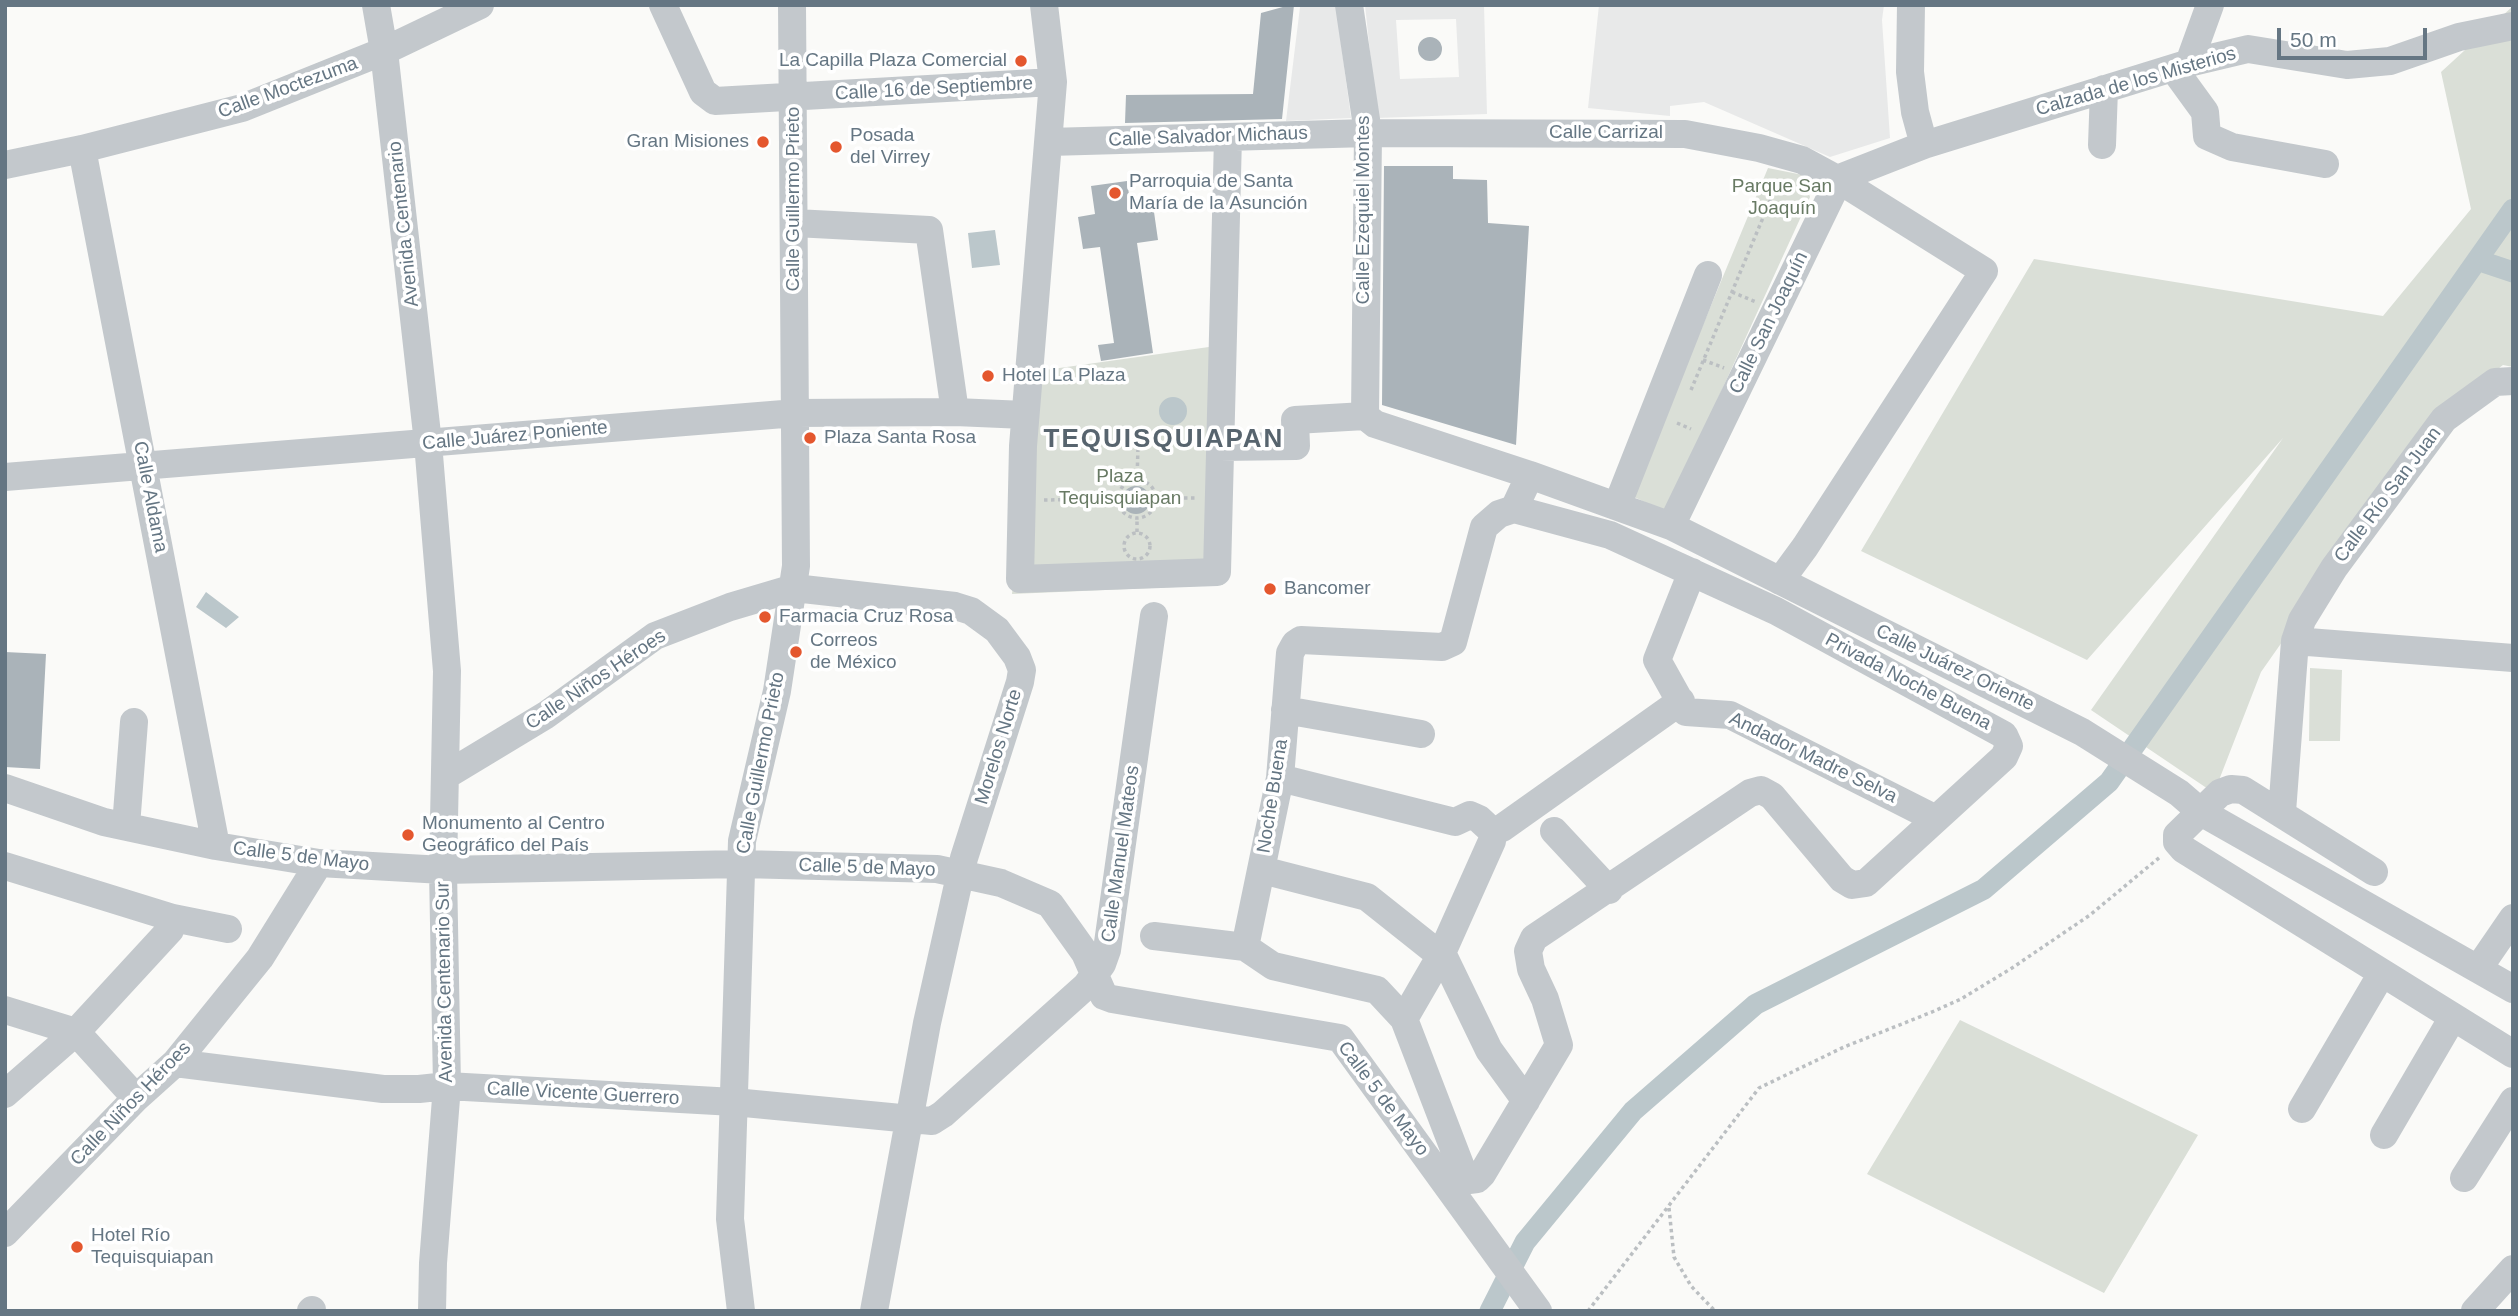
<!DOCTYPE html>
<html>
<head>
<meta charset="utf-8">
<style>
  body { margin:0 }
  #map { position:relative; width:2518px; height:1316px; overflow:hidden; background:#fafaf8; font-family:Arial,sans-serif }
  canvas { display:block }
  .frame { position:absolute; inset:0; border:7px solid #657683; pointer-events:none }
  .scale { position:absolute; left:2277px; top:28px; width:150px; height:32px; box-sizing:border-box; border:4px solid #657683; border-top:0; padding-left:9px; font-size:21px; line-height:24px; white-space:nowrap; color:#657683; -webkit-text-stroke:5px #fff; paint-order:stroke }
</style>
</head>
<body>
<div id="map">
<canvas width="2518" height="1316"></canvas>
<div class="frame"></div>
<div class="scale">50 m</div>
</div>
<script>
const context = document.querySelector('canvas').getContext('2d');
context.lineJoin = 'round';
function paint(path, color) {
  context.fillStyle = color;
  context.fill(path, 'evenodd');
}
function toPath(rows) {
  const path = new Path2D();
  for (const r of rows) {
    if (r.length === 3) {
      path.moveTo(r[0] + r[2], r[1]);
      path.arc(r[0], r[1], r[2], 0, 2 * Math.PI);
      continue;
    }
    path.moveTo(r[0], r[1]);
    for (let i = 2; i < r.length; i += 2) path.lineTo(r[i], r[i + 1]);
  }
  return path;
}
function strokePath(path, color, width, dash) {
  context.strokeStyle = color;
  context.lineWidth = width;
  context.lineCap = dash ? 'butt' : 'round';
  context.setLineDash(dash || []);
  context.stroke(path);
}
function drawText(font, color, halo, rows, align = 'center') {
  context.font = font + ' Arial,sans-serif';
  context.lineWidth = 7;
  context.setLineDash([]);
  context.textBaseline = 'middle';
  context.strokeStyle = halo;
  context.fillStyle = color;
  for (const [text, x, y, turn = 0] of rows) {
    context.save();
    context.translate(x, y);
    context.rotate((+turn || 0) * Math.PI / 180);
    context.textAlign = isNaN(turn) ? turn : align;
    if (halo) context.strokeText(text, 0, 0);
    context.fillText(text, 0, 0);
    context.restore();
  }
}
paint(toPath([
  [1365,5,1484,5,1487,114,1377,118],
  [1456,19,1459,77,1400,79,1396,20],
  [1599,5,1884,5,1882,20,1890,138,1830,157,1704,102,1670,106,1670,116,1588,108],
  [1336,6,1351,118,1286,121,1300,7]
]), '#e8e9e9');
paint(toPath([
  [2513,6,2513,367,2503,365,2444,411,2261,672,2214,793,2091,710,2283,438,2087,660,1861,551,2034,259,2383,316,2471,209,2441,72],
  [1768,168,1803,175,1810,197,1666,512,1632,496],
  [1216,346,1223,585,1012,594,1031,372],
  [2310,668,2342,670,2340,741,2309,741],
  [1960,1020,2198,1135,2104,1293,1867,1174]
]), '#dadfd7');
paint(toPath([
  [995,230,1000,265,972,268,968,233],
  [1173,411,14],
  [206,592,239,617,226,628,196,607]
]), '#bbc7cb');
strokePath(toPath([
  [2477,260,2513,272],
  [1490,1311,1525,1242,1633,1111,1756,1004,1984,889,2109,782,2513,209]
]), '#bbc7cb', 21);
paint(toPath([
  [1290,5,1294,5,1282,119,1125,123,1126,95,1253,94,1261,13],
  [1430,49,12],
  [1384,166,1453,166,1453,179,1487,180,1488,223,1529,226,1516,445,1382,405],
  [1127,181,1131,208,1153,205,1158,240,1137,243,1153,353,1101,361,1098,345,1114,343,1100,247,1083,249,1078,217,1095,214,1091,186],
  [1136,500,14],
  [5,652,46,654,40,769,5,767]
]), '#aab3b9');
strokePath(toPath([
  [1732,292,1756,302],
  [1703,360,1724,368],
  [1691,390,1780,177],
  [1677,423,1691,429],
  [1137,480,1138,447],
  [1137,499,19],
  [1156,498,1196,498],
  [1044,500,1118,499],
  [1137,532,1137,518],
  [1137,546,13],
  [1669,1208,1674,1257,1691,1286,1715,1311],
  [1588,1311,1759,1088,1844,1047,1932,1012,1961,999,2012,968,2090,915,2160,857]
]), '#bbbfc2', 3.5, [3.5, 3.5]);
strokePath(toPath([
  [376,5,384,51,428,443,447,671,443,870,447,1086,433,1263,432,1311],
  [663,5,703,92,715,101,1053,82],
  [1044,5,1053,82,1023,446,1020,579,1217,572,1228,137],
  [1349,5,1368,133,1365,416],
  [1911,5,1910,72,1915,112,1924,145],
  [2189,63,2210,5],
  [2173,68,2205,112,2207,136,2232,147,2325,164],
  [1049,142,1368,133,1685,134,1759,148,1802,160,1837,179,1984,271,1805,547,1780,581],
  [2102,145,2104,89],
  [82,149,216,846],
  [5,165,82,149,242,108,384,51,480,5],
  [795,223,929,230,955,412],
  [1365,416,1375,424,1530,475,1671,526,2082,732,2179,793,2201,812,2513,989],
  [1220,447,1296,446,1295,420,1365,416],
  [5,477,796,413,955,412,1025,415],
  [1617,506,1708,275],
  [1514,509,1610,535,1776,611,2004,735,2009,746,2004,757,1866,883,1852,885,1842,879,1772,796,1761,790,1750,793,1534,938,1528,951,1531,969,1545,999,1559,1045,1482,1174,1477,1179,1469,1180,1464,1175,1404,1019,1377,990,1273,966,1245,947,1280,778,1290,653,1295,644,1301,640,1442,647,1453,642,1484,527,1499,514,1514,509,1530,475],
  [1671,526,1832,194,1837,179,1924,145,2189,63,2248,49,2347,65,2390,61,2459,37,2513,26],
  [1692,572,1657,660,1686,712,1730,715,1936,819],
  [2295,641,2513,658],
  [1285,710,1421,734],
  [445,776,546,715,655,636,730,607,794,588,955,606,971,611,997,630,1017,657,1022,670,1020,682,964,858,927,1023,874,1311],
  [1280,778,1455,822,1470,815,1479,819,1493,832],
  [5,788,104,822,216,846,319,863,443,870,741,864,937,869,1001,883,1050,904,1085,953,1104,996,1112,999,1340,1038,1538,1311],
  [2282,812,2295,641,2302,620,2334,568,2444,419,2495,382,2513,381],
  [126,826,134,722],
  [1554,831,1609,890],
  [1493,832,1502,828,1681,701],
  [5,866,173,918,228,929],
  [1262,870,1367,897,1445,959,1489,1050,1526,1101],
  [2374,872,2243,790,2231,789,2220,793,2177,835,2177,842,2183,849,2513,1054],
  [1154,936,1245,947],
  [2478,969,2513,918],
  [5,1010,76,1032,136,1098],
  [1404,1019,1441,955,1492,841,1493,832],
  [175,1063,383,1089,419,1089,447,1086,734,1102,932,1121,943,1114,1086,986,1102,964,1107,950,1154,616],
  [5,1094,76,1032,170,930,173,918],
  [2302,1109,2382,973],
  [2384,1135,2453,1017],
  [2464,1178,2513,1101],
  [5,1233,136,1098,175,1063,260,958,319,863],
  [311,1311,312,1310],
  [741,1311,730,1219,742,841,777,691,796,566,792,5],
  [2475,1311,2513,1269]
]), '#c3c8cc', 28);
for (const [x, y, r, color] of [
  [1021,61,7,"#e4572e"],
  [763,142,7,"#e4572e"],
  [836,147,7,"#e4572e"],
  [1115,193,7,"#e4572e"],
  [988,376,7,"#e4572e"],
  [810,438,7,"#e4572e"],
  [1270,589,7,"#e4572e"],
  [765,617,7,"#e4572e"],
  [796,652,7,"#e4572e"],
  [408,835,7,"#e4572e"],
  [77,1247,7,"#e4572e"]
]) {
  const dot = new Path2D();
  dot.arc(x, y, r, 0, 2 * Math.PI);
  context.fillStyle = color;
  context.fill(dot);
  strokePath(dot, '#fff', 2.5);
}
drawText('19px', '#657683', '#fff', [
  ["La Capilla Plaza Comercial",1007,61,"right"],
  ["Posada",850,136],
  ["del Virrey",850,158],
  ["Gran Misiones",749,142,"right"],
  ["Parroquia de Santa",1129,182],
  ["María de la Asunción",1129,204],
  ["Hotel La Plaza",1002,376],
  ["Plaza Santa Rosa",824,438],
  ["Bancomer",1284,589],
  ["Farmacia Cruz Rosa",779,617],
  ["Correos",810,641],
  ["de México",810,663],
  ["Monumento al Centro",422,824],
  ["Geográfico del País",422,846],
  ["Hotel Río",91,1236],
  ["Tequisquiapan",91,1258]
], 'left');
drawText('19px', '#657683', '#fff', [
  ["Calzada de los Misterios",2136,82,-16],
  ["Calle Moctezuma",288,88,-20],
  ["Calle 16 de Septiembre",934,89,-3],
  ["Calle Carrizal",1606,133],
  ["Calle Salvador Michaus",1208,137,-2],
  ["Calle Guillermo Prieto",794,199,-90],
  ["Calle Ezequiel Montes",1364,210,-90],
  ["Avenida Centenario",404,224,-96],
  ["Calle San Joaquín",1769,323,-64],
  ["Calle Juárez Poniente",515,436,-5],
  ["Calle Río San Juan",2388,495,-53],
  ["Calle Aldama",150,497,79],
  ["Calle Juárez Oriente",1955,668,26],
  ["Calle Niños Héroes",596,680,-34],
  ["Privada Noche Buena",1908,682,28],
  ["Morelos Norte",999,747,-73],
  ["Andador Madre Selva",1813,758,26],
  ["Calle Guillermo Prieto",761,763,-79],
  ["Noche Buena",1273,796,-81],
  ["Calle Manuel Mateos",1121,854,-82],
  ["Calle 5 de Mayo",301,857,7],
  ["Calle 5 de Mayo",867,868,2],
  ["Avenida Centenario Sur",445,982,-91],
  ["Calle Vicente Guerrero",583,1094,3],
  ["Calle 5 de Mayo",1383,1099,53],
  ["Calle Niños Héroes",131,1104,-46]
]);
drawText('19px', '#687a64', '#fff', [
  ["Parque San",1782,187],
  ["Joaquín",1782,209],
  ["Plaza",1120,477],
  ["Tequisquiapan",1120,499]
]);
context.letterSpacing = '2px';
drawText('bold 26px', '#57646e', '#fff', [
  ["TEQUISQUIAPAN",1164,440]
]);
context.letterSpacing = '0px';
</script>
</body>
</html>
